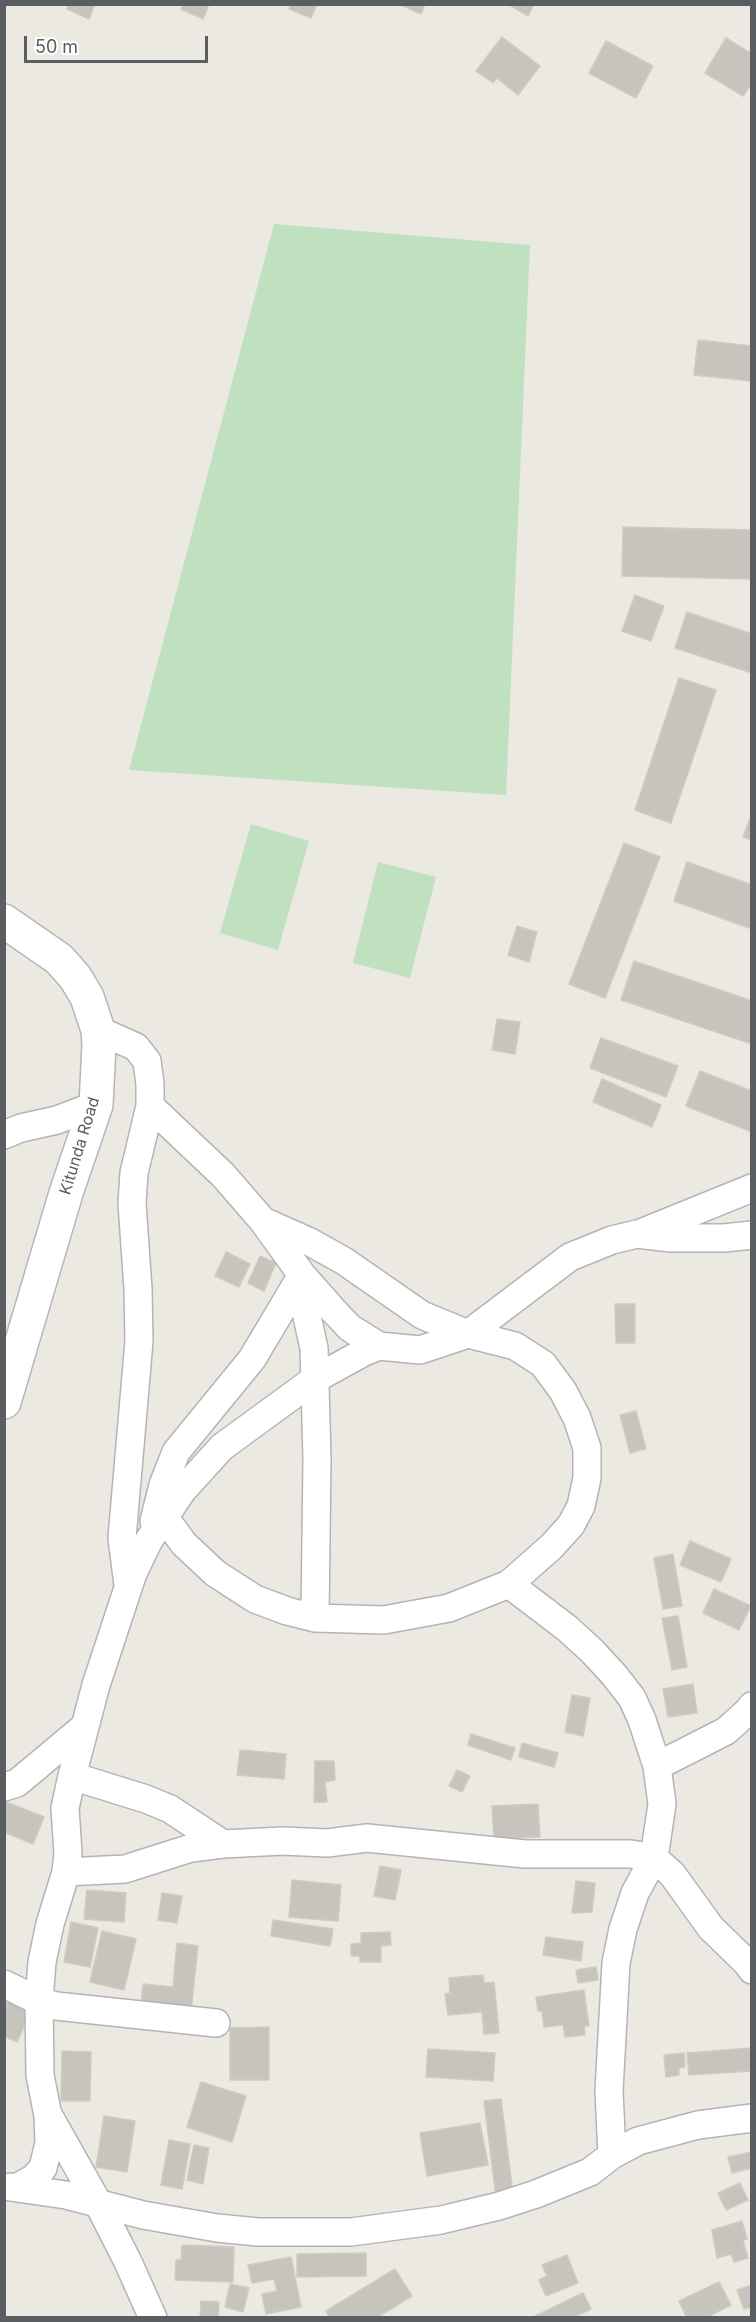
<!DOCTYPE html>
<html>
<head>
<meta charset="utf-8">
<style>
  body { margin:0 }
  #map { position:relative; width:756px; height:2322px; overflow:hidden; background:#ebe9e1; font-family:Inter,sans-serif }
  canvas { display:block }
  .frame { position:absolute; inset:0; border:6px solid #5a5d61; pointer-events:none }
  .scale { position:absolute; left:24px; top:36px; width:184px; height:27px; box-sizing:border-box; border:3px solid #5a5d61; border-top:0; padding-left:8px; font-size:18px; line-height:21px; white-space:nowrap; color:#5a5d61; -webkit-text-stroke:4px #fff; paint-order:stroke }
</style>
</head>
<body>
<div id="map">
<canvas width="756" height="2322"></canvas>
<div class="frame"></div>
<div class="scale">50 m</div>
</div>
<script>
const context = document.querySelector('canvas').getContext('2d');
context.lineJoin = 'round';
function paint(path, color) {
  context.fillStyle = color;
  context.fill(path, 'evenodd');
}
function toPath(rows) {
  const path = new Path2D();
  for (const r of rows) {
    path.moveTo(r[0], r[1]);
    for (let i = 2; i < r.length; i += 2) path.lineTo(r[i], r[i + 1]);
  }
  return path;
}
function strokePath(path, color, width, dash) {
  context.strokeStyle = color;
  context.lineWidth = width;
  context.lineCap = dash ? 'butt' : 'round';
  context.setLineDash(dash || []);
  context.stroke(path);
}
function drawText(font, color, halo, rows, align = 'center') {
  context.font = font + ' Inter,sans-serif';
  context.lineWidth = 4.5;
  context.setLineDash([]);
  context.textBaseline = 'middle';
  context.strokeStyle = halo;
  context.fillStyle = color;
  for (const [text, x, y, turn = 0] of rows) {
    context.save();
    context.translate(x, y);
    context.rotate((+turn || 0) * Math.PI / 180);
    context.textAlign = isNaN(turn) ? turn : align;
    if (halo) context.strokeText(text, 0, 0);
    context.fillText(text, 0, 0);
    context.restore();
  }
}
paint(toPath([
  [274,224,530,245,506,795,129,770],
  [251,824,309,841,278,950,220,933],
  [378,862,436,877,410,978,353,963]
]), '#c0e1c0');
const building = toPath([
  [69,4,95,4,89,19,67,9,69,4],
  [183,4,209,4,203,19,181,9,183,4],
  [291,4,317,4,311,18,289,9,291,4],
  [399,4,425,4,421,14,399,4],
  [508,4,534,4,528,16,508,4],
  [502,37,540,66,518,95,497,78,493,83,476,71,502,37],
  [726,38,752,54,752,83,743,96,705,73,726,38],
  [606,41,653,66,636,98,589,73,606,41],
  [698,340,752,346,752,381,694,375,698,340],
  [623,527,752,530,752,579,622,576,623,527],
  [635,595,664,606,651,641,622,631,635,595],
  [687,612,752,634,752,673,675,648,687,612],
  [679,678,716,690,671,823,635,810,679,678],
  [752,813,752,840,743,837,752,813],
  [624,843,660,857,605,998,569,984,624,843],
  [687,862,752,885,752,929,674,901,687,862],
  [517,926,537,932,529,962,508,955,517,926],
  [634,961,752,1001,752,1044,621,1000,634,961],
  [497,1019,520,1022,515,1054,492,1050,497,1019],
  [601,1038,678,1066,666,1097,590,1068,601,1038],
  [700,1071,752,1091,752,1132,686,1106,700,1071],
  [602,1079,661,1105,652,1127,593,1102,602,1079],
  [226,1252,250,1264,239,1287,215,1276,226,1252],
  [260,1256,276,1263,264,1291,248,1283,260,1256],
  [615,1304,635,1304,635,1343,616,1343,615,1304],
  [636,1411,646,1449,630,1453,620,1415,636,1411],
  [690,1541,731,1559,721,1582,680,1565,690,1541],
  [673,1554,682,1606,663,1609,654,1558,673,1554],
  [714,1589,751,1606,739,1630,703,1613,714,1589],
  [678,1616,687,1667,672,1670,662,1618,678,1616],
  [693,1684,697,1713,668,1717,663,1689,693,1684],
  [572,1695,590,1698,583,1736,565,1732,572,1695],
  [471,1734,515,1748,511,1760,468,1745,471,1734],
  [522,1743,558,1753,554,1767,519,1757,522,1743],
  [240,1750,286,1754,284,1779,237,1775,240,1750],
  [315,1761,334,1761,335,1780,325,1782,327,1802,314,1802,315,1761],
  [457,1770,470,1776,462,1792,449,1786,457,1770],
  [4,1801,44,1817,33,1844,4,1832,4,1801],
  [538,1804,540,1837,494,1839,492,1806,538,1804],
  [380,1866,401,1870,395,1900,374,1896,380,1866],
  [292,1880,341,1885,338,1921,289,1917,292,1880],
  [576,1881,595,1883,592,1912,572,1913,576,1881],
  [87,1890,126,1893,124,1922,84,1919,87,1890],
  [162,1893,182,1896,177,1923,158,1920,162,1893],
  [273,1920,333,1929,330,1946,271,1936,273,1920],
  [71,1922,98,1928,90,1967,64,1962,71,1922],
  [102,1931,136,1939,124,1990,90,1982,102,1931],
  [390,1932,391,1945,381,1946,381,1962,360,1962,360,1956,351,1956,351,1944,361,1943,361,1933,390,1932],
  [546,1937,583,1942,581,1961,543,1955,546,1937],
  [177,1943,198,1946,191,2011,141,2006,143,1984,173,1987,177,1943],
  [596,1967,598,1980,578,1983,576,1970,596,1967],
  [483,1975,484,1983,494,1982,499,2033,484,2034,482,2012,448,2015,445,1994,450,1993,449,1978,483,1975],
  [584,1990,589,2026,584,2026,585,2035,565,2037,563,2025,544,2027,542,2011,538,2011,536,1997,584,1990],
  [8,2001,31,2011,17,2042,4,2036,4,2010,8,2001],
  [269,2027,269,2080,230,2080,230,2028,269,2027],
  [752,2048,752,2071,689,2075,687,2053,752,2048],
  [428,2049,495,2053,493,2081,426,2077,428,2049],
  [62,2051,91,2052,90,2101,61,2101,62,2051],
  [684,2053,685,2067,679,2068,679,2075,666,2077,664,2055,684,2053],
  [201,2082,246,2096,232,2142,187,2127,201,2082],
  [501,2099,513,2194,496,2197,484,2101,501,2099],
  [104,2116,135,2121,127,2172,96,2167,104,2116],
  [480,2123,488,2165,427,2176,420,2133,480,2123],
  [169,2140,190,2144,182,2189,161,2185,169,2140],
  [194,2145,209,2148,203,2184,187,2180,194,2145],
  [752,2152,752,2168,732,2173,728,2157,752,2152],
  [740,2183,748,2200,726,2210,718,2193,740,2183],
  [742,2221,747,2239,743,2240,748,2258,734,2262,731,2254,717,2258,712,2230,742,2221],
  [182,2245,234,2247,233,2282,175,2280,176,2260,181,2260,182,2245],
  [366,2253,366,2276,297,2277,297,2254,366,2253],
  [567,2255,578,2283,546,2296,539,2280,547,2276,542,2265,567,2255],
  [291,2257,301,2307,266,2314,262,2294,277,2291,274,2279,252,2283,248,2265,291,2257],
  [395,2269,412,2296,376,2318,330,2318,326,2311,395,2269],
  [719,2282,731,2305,705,2318,687,2318,679,2301,719,2282],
  [230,2284,249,2288,243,2312,225,2307,230,2284],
  [752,2285,752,2307,744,2309,737,2290,752,2285],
  [583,2293,591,2309,572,2318,531,2318,583,2293],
  [201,2301,219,2302,218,2318,200,2318,201,2301]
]);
paint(building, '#c7c4be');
strokePath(building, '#cfcbc1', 1.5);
const street = toPath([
  [98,1030,136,1047,147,1061,150,1084,150,1106,134,1173,132,1203,138,1289,139,1341,122,1538,128,1585],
  [150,1106,223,1175,263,1221,302,1275,332,1309,350,1328,379,1346],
  [4,1135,21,1128,57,1120,96,1105],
  [641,1233,752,1188],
  [296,1285,304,1303,314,1348,317,1459,315,1618],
  [165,1518,184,1544,215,1573,255,1599,287,1611,315,1618,384,1620,449,1608,509,1584,551,1547,571,1525,581,1506,587,1478,587,1448,577,1418,563,1391,543,1364,515,1346,468,1334,422,1315,344,1261,310,1242,263,1221],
  [154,1521,163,1485,176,1452,252,1359,302,1275],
  [509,1584,568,1629,593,1652,615,1676,632,1698,642,1720,657,1766,662,1804,654,1858,635,1893,623,1929,616,1963,609,2091,612,2155],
  [657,1766,726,1731,747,1712,752,1706],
  [72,1776,146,1799,170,1809,223,1844],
  [4,1787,17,1783,84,1727],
  [66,1872,125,1869,191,1848,223,1844,283,1841,327,1843,367,1838,525,1854,631,1854,654,1858,672,1874,711,1928,746,1962,752,1970],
  [4,1984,39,2001,56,2006,216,2023],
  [49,2116,98,2203,128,2262,153,2318],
  [10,2187,66,2195,143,2215,217,2228,258,2232,351,2232,441,2220,499,2206,536,2194,590,2172,612,2155,638,2141,698,2125,752,2118],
  [18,2187,34,2178,43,2168,49,2143,48,2116,40,2075,39,2001,42,1962,50,1924,66,1872,68,1853,65,1808,72,1776,96,1685,133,1573,149,1540,182,1491,222,1447,315,1379,364,1352,379,1346,420,1350,468,1334,570,1257,612,1240,637,1234,671,1238,724,1238,752,1235]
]);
const secondary = toPath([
  [4,921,59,959,75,977,87,997,98,1030,99,1045,96,1105,66,1193,4,1402]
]);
strokePath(street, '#b2b4b8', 30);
strokePath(secondary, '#b3b6bb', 36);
strokePath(street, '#fff', 27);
strokePath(secondary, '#fff', 33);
drawText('16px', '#5a5d61', '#fff', [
  ["Kitunda Road",80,1146,-73]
]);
</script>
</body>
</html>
